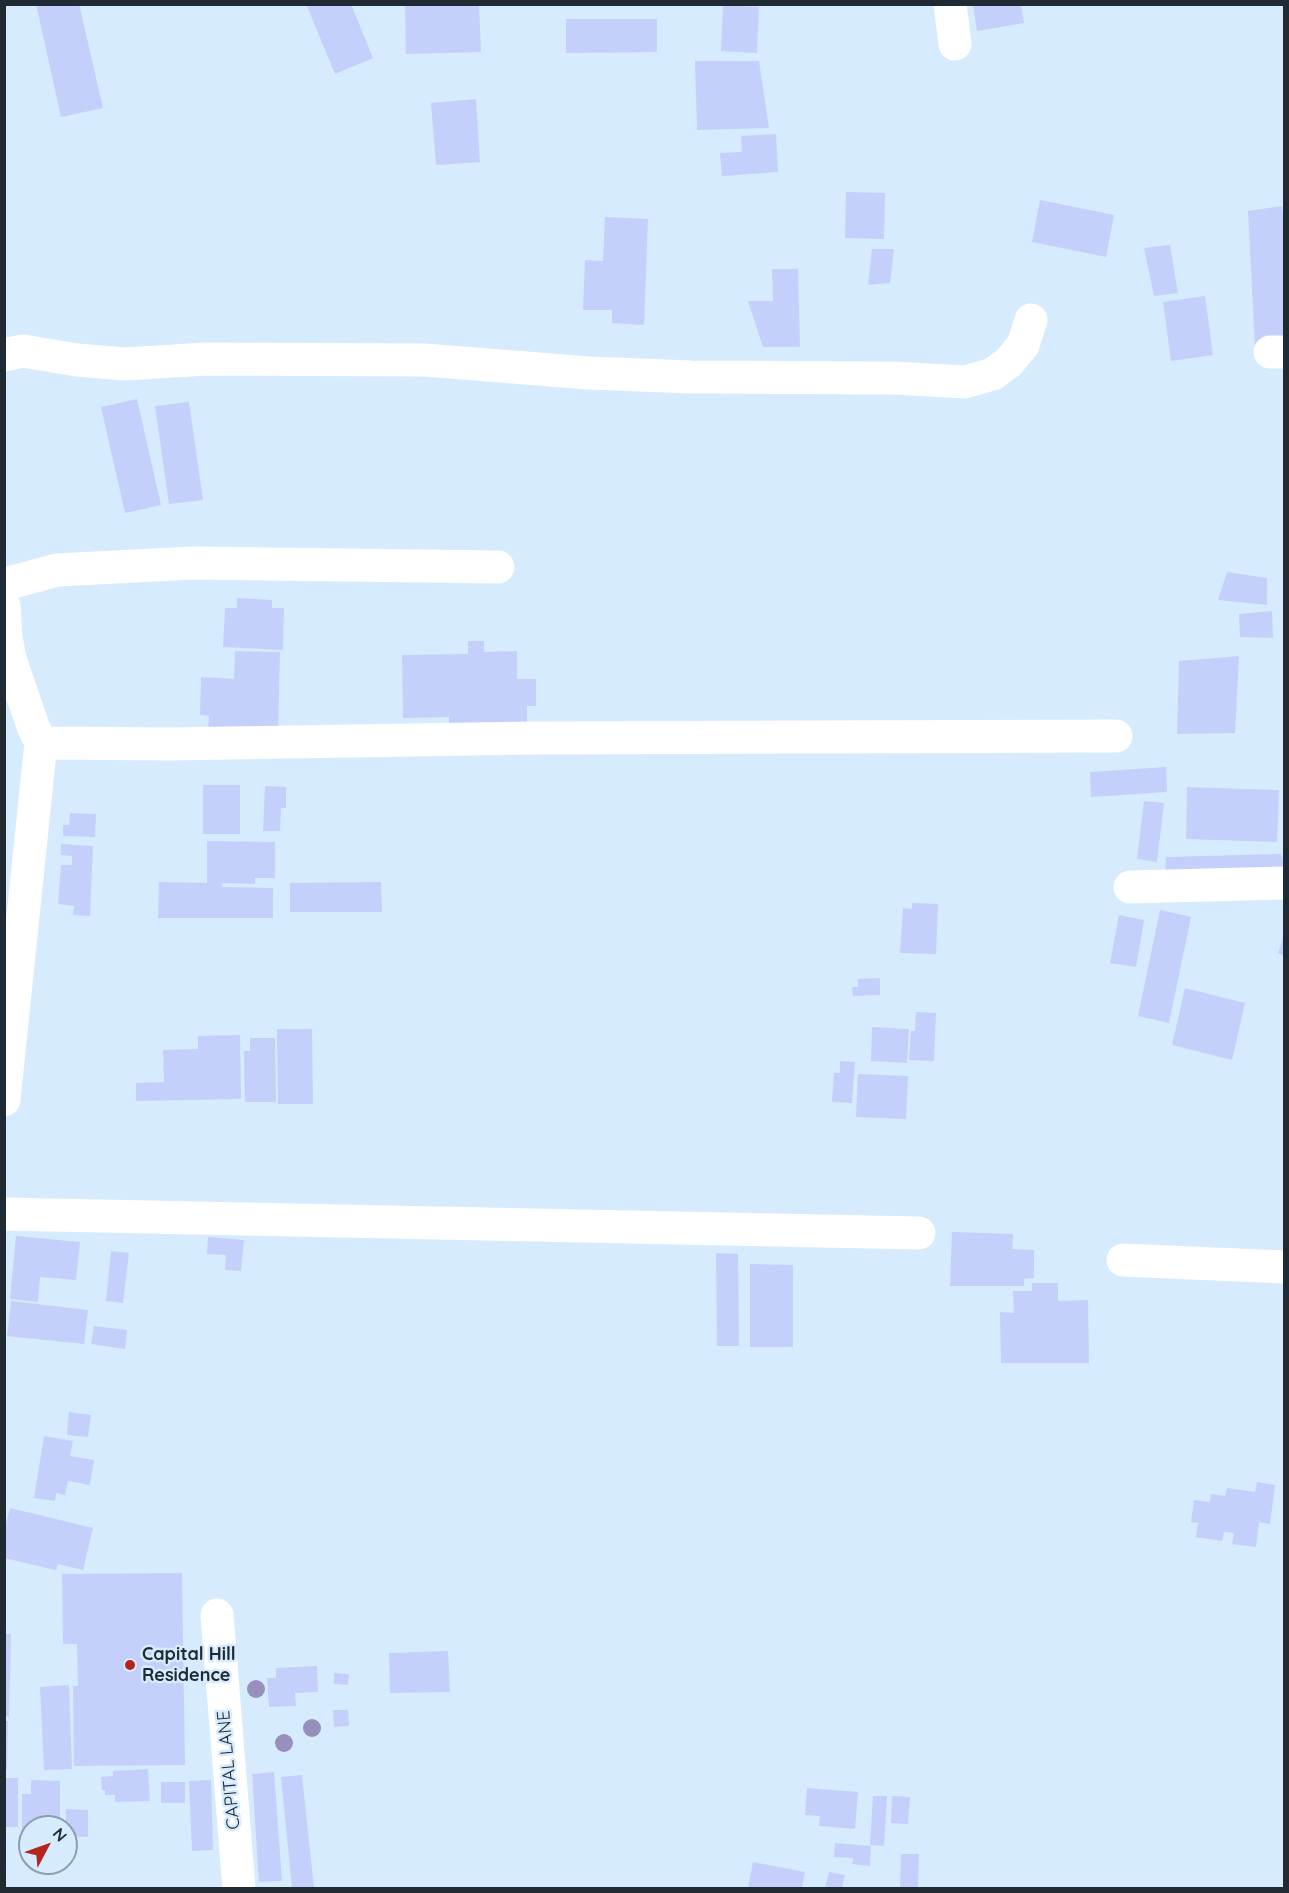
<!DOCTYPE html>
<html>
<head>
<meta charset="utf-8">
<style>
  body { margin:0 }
  #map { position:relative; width:1289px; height:1893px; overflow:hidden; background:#d6ebfe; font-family:Quicksand,sans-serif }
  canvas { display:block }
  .frame { position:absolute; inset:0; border:6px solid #202a33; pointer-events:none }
  .north { position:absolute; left:18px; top:1815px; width:60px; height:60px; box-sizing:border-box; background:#d6ebfe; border:2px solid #8d9ead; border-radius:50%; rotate:49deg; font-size:16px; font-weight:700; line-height:24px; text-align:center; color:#202a33 }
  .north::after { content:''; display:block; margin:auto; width:21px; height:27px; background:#b4251e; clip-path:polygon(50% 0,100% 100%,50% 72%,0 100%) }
</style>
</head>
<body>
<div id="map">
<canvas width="1289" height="1893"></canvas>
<div class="frame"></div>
<div class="north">N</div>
</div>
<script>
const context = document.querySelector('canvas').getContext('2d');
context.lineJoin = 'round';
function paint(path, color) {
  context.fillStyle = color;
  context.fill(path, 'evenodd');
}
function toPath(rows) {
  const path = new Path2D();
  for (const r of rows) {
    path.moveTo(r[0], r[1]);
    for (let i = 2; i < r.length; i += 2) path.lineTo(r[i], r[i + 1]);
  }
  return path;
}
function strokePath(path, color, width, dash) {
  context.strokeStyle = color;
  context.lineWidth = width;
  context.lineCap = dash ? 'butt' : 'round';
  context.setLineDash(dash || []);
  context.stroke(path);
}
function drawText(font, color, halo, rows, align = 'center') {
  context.font = font + ' Quicksand,sans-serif';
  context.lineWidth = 5;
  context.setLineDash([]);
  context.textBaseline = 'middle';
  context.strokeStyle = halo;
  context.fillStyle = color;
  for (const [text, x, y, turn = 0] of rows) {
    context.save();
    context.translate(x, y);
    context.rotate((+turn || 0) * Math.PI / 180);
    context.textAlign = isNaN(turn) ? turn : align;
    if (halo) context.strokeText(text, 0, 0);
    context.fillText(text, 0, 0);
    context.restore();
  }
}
paint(toPath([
  [36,4,79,4,103,108,61,117],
  [306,4,351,4,373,58,335,74],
  [405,4,479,4,481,52,406,54],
  [973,4,1021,4,1024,23,977,31],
  [723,5,759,7,757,53,721,51],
  [566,19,657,19,657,52,566,53],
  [695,61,759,61,769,128,697,130],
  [476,99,480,162,436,165,431,103],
  [776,134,778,172,722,176,720,153,742,152,741,136],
  [846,192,885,193,884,239,845,238],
  [1040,200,1114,215,1106,257,1032,242],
  [1282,206,1284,225,1284,345,1255,347,1248,211],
  [605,217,648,219,644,325,612,323,612,310,583,310,585,260,603,261],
  [1170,245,1178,293,1154,296,1144,248],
  [872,249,894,249,890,283,868,285],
  [772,269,798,269,800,347,763,347,748,301,773,301],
  [1205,296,1213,355,1171,361,1163,302],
  [137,399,161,505,125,513,101,407],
  [189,402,203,500,169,504,155,406],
  [1227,572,1267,578,1267,605,1218,600],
  [237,598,272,600,272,608,284,608,283,650,223,647,225,608,237,608],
  [1272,611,1273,638,1240,637,1239,614],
  [468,641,484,641,484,652,517,651,517,679,536,679,536,706,527,706,527,722,449,734,449,717,403,718,402,655,468,654],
  [235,651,280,652,278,735,208,732,209,716,200,715,201,677,234,679],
  [1239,656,1235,733,1177,734,1179,661],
  [1166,767,1167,792,1091,797,1090,772],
  [203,785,240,785,240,834,203,834],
  [265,786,286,787,286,808,281,808,280,831,263,831],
  [1187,787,1279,790,1277,842,1186,839],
  [1144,801,1164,803,1157,862,1137,859],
  [70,813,96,814,95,837,63,836,63,825,69,825],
  [207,841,275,842,275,878,255,878,255,884,222,883,222,887,273,888,273,918,158,918,159,882,207,883],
  [61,844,93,846,90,916,73,915,74,906,58,904,61,865,72,865,72,856,61,855],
  [1281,854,1284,864,1284,874,1165,878,1166,857],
  [381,882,382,912,290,912,290,883],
  [912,903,938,904,936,954,900,953,903,908,912,909],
  [1160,910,1191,917,1169,1023,1138,1016],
  [1119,915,1144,920,1136,967,1110,963],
  [1284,935,1284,956,1278,953],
  [880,978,880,995,853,996,852,987,858,987,858,979],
  [1185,988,1245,1003,1232,1060,1172,1045],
  [916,1012,936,1013,934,1061,909,1060,911,1031,915,1031],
  [872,1027,909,1029,907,1063,871,1061],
  [277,1029,312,1029,313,1104,278,1104],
  [240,1035,241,1099,136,1101,136,1083,164,1082,163,1050,198,1049,198,1036],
  [250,1038,275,1038,276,1102,245,1102,244,1051,250,1051],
  [840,1061,855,1062,852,1103,832,1102,834,1073,840,1073],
  [858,1074,908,1076,906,1119,856,1117],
  [952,1232,1013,1234,1012,1249,1034,1250,1034,1278,1024,1279,1024,1286,950,1286],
  [16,1236,80,1242,76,1280,40,1277,38,1302,10,1299],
  [208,1237,244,1240,241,1271,225,1270,226,1255,207,1254],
  [111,1251,129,1253,123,1303,106,1301],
  [716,1253,738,1254,739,1346,717,1346],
  [750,1264,793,1265,793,1347,750,1347],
  [1032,1283,1058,1283,1058,1301,1088,1300,1089,1363,1001,1363,1000,1312,1014,1313,1013,1291,1032,1291],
  [11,1301,88,1310,84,1344,7,1336],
  [94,1326,127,1330,125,1349,91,1344],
  [69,1412,91,1415,88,1437,67,1435],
  [44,1436,73,1441,70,1456,94,1460,90,1485,68,1481,65,1495,56,1493,55,1501,34,1498],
  [1257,1482,1275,1485,1270,1524,1259,1522,1256,1547,1232,1544,1234,1533,1224,1532,1222,1541,1196,1537,1198,1523,1191,1522,1194,1500,1210,1502,1211,1494,1225,1496,1227,1488,1255,1492],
  [10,1508,93,1528,83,1570,58,1564,56,1570,4,1558,4,1532],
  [182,1573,185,1765,74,1766,73,1686,78,1686,77,1644,63,1644,62,1574],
  [5,1634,11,1634,9,1717,5,1716],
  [448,1651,450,1692,390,1693,389,1653],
  [317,1666,318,1692,295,1693,296,1706,269,1707,267,1678,276,1678,276,1668],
  [334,1673,349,1674,348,1685,334,1684],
  [69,1685,72,1769,44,1770,40,1687],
  [333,1710,348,1710,349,1726,334,1727],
  [4,1721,8,1721,7,1770,4,1770],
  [148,1769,150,1801,115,1802,115,1795,105,1795,105,1790,102,1790,101,1777,113,1776,113,1771],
  [274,1772,282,1881,259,1882,252,1774],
  [302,1775,314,1888,292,1888,281,1777],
  [4,1778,18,1778,18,1827,4,1827],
  [31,1780,60,1781,60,1827,30,1827,30,1843,22,1843,22,1794,31,1794],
  [211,1780,213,1850,192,1851,189,1781],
  [161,1782,185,1782,185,1803,161,1803],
  [807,1788,858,1792,855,1829,819,1826,820,1816,805,1815],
  [873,1796,887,1796,884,1846,870,1845],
  [892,1796,910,1797,908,1824,891,1823],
  [66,1809,88,1810,88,1837,66,1836],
  [835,1843,871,1846,870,1866,852,1864,853,1858,834,1857],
  [901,1854,919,1854,918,1888,900,1888],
  [753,1862,805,1872,802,1888,748,1888],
  [829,1872,845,1875,842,1888,825,1888]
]), '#c4cffc');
strokePath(toPath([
  [950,4,955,44],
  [1270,352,1284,352],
  [4,355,23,351,77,360,125,364,206,359,424,360,589,373,691,377,894,378,965,382,993,374,1009,362,1023,345,1031,320],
  [4,583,17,581,57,570,193,563,498,567],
  [4,606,6,637,10,659,4,659],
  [10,659,34,729,41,742,48,743,170,744,533,738,1116,736],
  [1130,887,1284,883],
  [4,1100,41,742],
  [4,1214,919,1233],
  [1123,1260,1284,1267],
  [217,1615,239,1888]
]), '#fff', 33);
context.fillStyle = '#9790be';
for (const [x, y] of [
  [256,1689],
  [312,1728],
  [284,1743]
]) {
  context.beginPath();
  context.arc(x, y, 9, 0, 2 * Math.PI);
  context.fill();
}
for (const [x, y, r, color] of [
  [130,1665,6,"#b4251e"]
]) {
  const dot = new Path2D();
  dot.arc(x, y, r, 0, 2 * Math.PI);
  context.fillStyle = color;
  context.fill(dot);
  strokePath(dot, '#d6ebfe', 2);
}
drawText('bold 18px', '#202a33', '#d6ebfe', [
  ["Capital Hill",142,1655],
  ["Residence",142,1676]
], 'left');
drawText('18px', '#202a33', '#d6ebfe', [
  ["CAPITAL LANE",229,1770,-95]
]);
</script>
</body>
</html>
